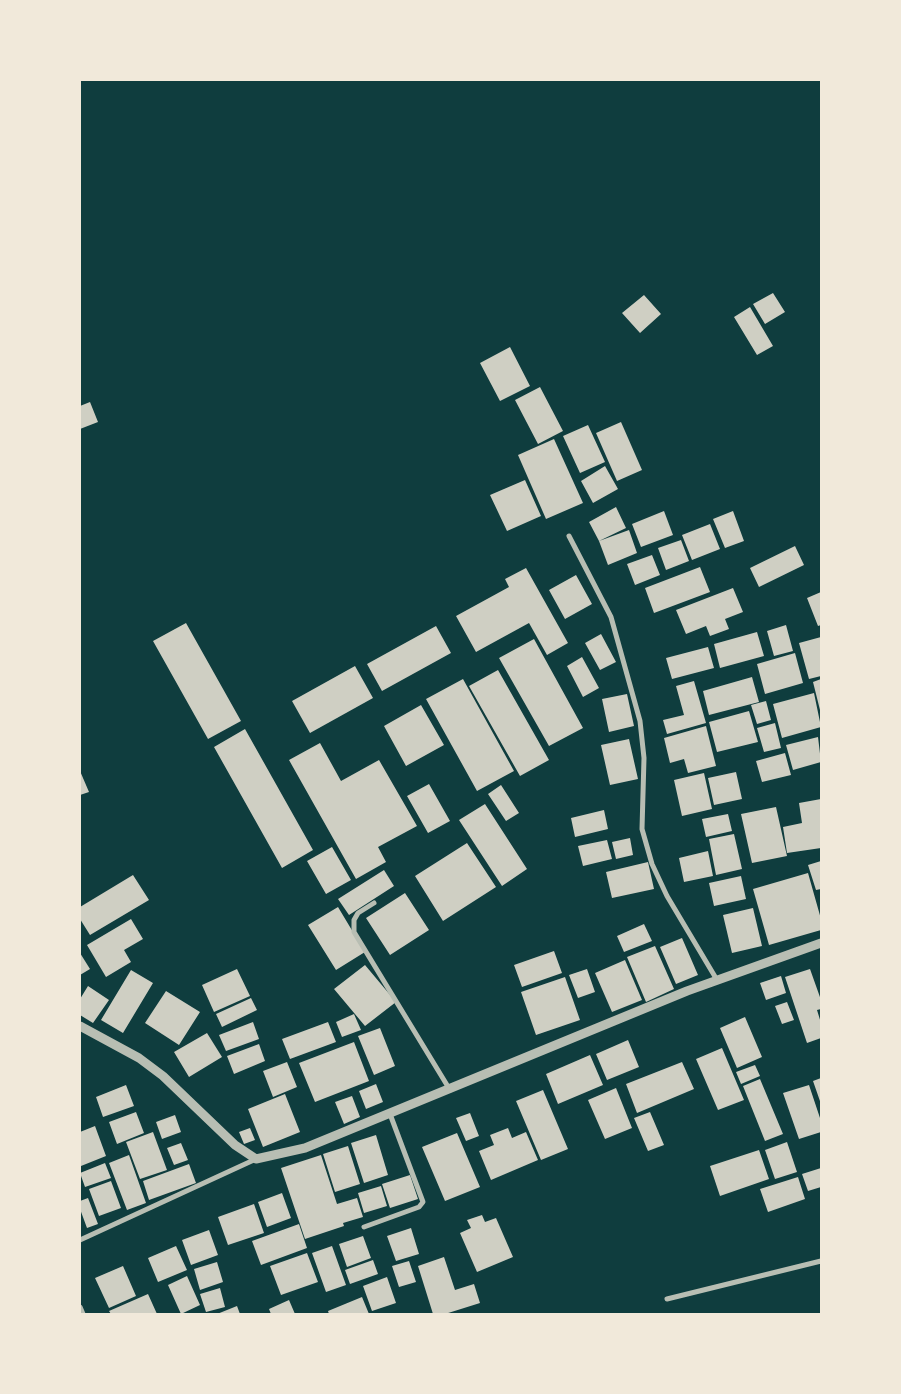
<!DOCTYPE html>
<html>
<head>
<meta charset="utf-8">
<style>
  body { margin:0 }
  #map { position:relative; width:901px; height:1394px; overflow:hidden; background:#0f3d3e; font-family:Literata,serif }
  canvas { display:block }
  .frame { position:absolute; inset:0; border:81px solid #f1e9da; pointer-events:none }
</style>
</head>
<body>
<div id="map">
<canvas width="901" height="1394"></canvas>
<div class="frame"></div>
</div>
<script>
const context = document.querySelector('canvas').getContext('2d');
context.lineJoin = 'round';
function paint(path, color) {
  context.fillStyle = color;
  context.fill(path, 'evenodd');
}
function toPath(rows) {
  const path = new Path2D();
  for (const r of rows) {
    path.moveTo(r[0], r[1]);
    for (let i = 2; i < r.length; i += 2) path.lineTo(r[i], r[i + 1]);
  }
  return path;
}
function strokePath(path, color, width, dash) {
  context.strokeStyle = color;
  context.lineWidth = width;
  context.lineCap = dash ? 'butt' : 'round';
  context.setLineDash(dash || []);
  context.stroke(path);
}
paint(toPath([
  [773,293,785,312,765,324,753,304],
  [644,295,661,314,640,333,622,313],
  [750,307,773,346,757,355,734,317],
  [510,347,530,386,500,401,480,363],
  [540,387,563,431,538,444,515,400],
  [90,402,98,422,80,429,80,406],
  [621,422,642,470,617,481,596,433],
  [588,425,605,462,580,473,563,436],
  [554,439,583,503,546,519,518,455],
  [605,466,618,489,593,503,581,481],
  [525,480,541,516,507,531,490,495],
  [616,507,626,528,599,541,589,522],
  [664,511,673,535,641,547,632,524],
  [733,511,744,541,725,548,713,519],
  [710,524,720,549,692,560,682,535],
  [629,530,637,553,608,565,599,541],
  [681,540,689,561,666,570,658,548],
  [795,546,804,565,759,587,750,568],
  [652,555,660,575,635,585,627,564],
  [700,567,710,592,654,613,645,588],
  [526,568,568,643,547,655,529,623,476,652,456,616,509,587,505,579],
  [576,575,592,604,565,619,549,590],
  [733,588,743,612,725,619,729,629,710,636,706,626,686,634,676,610],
  [821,592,821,625,818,626,807,598],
  [186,623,241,721,208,739,153,641],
  [786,625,793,651,774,656,767,631],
  [436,626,451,653,382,691,367,664],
  [757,632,764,656,720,668,714,644],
  [601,634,616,662,600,670,585,643],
  [821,637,821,676,809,679,799,643],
  [534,639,583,728,549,746,499,658],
  [708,647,714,668,672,679,666,658],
  [795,653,803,683,765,694,757,664],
  [582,657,599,688,583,697,567,666],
  [355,666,373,698,310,733,292,701],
  [498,670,549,760,520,776,469,686],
  [752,677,759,702,709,715,703,691],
  [463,679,514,771,477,791,426,699],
  [821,679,821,710,820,710,813,682],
  [694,681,706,723,667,734,663,720,684,715,676,686],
  [814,693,821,727,782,738,773,704],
  [627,694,634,726,609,732,602,699],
  [766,701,771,720,757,724,751,705],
  [421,705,444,745,406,766,384,726],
  [749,711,758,742,717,752,709,722],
  [775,723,781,748,764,752,757,728],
  [706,726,716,766,688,773,684,759,670,763,664,738],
  [245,729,313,850,282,868,214,747],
  [818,737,821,762,793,770,786,745],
  [629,739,638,779,610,785,601,745],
  [320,743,341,781,379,760,417,826,378,847,386,862,356,879,289,760],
  [785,753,791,775,762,782,756,761],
  [80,771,89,792,80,795],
  [736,772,742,799,714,805,708,778],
  [704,773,712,809,682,816,674,780],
  [429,784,450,821,428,833,407,796],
  [501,785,519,813,506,821,488,794],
  [821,799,821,848,787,853,783,827,802,823,799,803],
  [485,804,527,869,502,886,459,820],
  [776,807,787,856,752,863,741,814],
  [604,810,608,829,575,837,571,818],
  [728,814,732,831,706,837,702,819],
  [734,834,742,869,716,875,709,839],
  [630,838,633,855,616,859,612,842],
  [607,840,612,859,583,866,578,846],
  [467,843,496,887,443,921,415,876],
  [332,847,351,880,326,894,307,861],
  [708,851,713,876,684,882,679,858],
  [821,861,821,889,816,890,808,865],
  [648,862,654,889,612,898,606,872],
  [384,870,394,886,349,915,338,899],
  [808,873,821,919,821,930,769,945,753,889],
  [133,875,149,900,90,935,80,919,80,907],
  [741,876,746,899,714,906,709,883],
  [405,893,429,930,390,955,366,918],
  [338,907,365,952,336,970,308,925],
  [753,908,762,946,732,953,723,915],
  [131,919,143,939,124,950,131,962,106,977,87,945],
  [644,924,652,941,624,952,617,936],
  [682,938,698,975,676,984,660,947],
  [655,946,674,989,646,1002,627,957],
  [554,951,562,973,522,987,514,965],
  [80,953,90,969,80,975],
  [625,960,642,1000,612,1012,595,973],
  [365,965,396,1002,365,1026,334,989],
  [237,969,250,996,214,1012,202,985],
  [587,969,595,992,578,998,569,975],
  [810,969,821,1000,821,1009,817,1010,821,1023,821,1038,807,1043,785,977],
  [131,970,153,983,123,1033,101,1020],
  [781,976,786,993,766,1000,760,983],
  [565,977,580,1020,536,1035,521,992],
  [88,986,109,1000,93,1023,80,1015,80,999],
  [166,991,200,1012,179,1045,145,1023],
  [251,998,257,1010,222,1027,216,1014],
  [787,1002,794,1020,782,1024,775,1006],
  [354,1014,361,1030,342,1037,336,1022],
  [745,1017,762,1057,737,1068,720,1028],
  [253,1022,259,1039,226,1051,219,1035],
  [328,1022,336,1042,290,1059,282,1039],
  [380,1028,395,1066,374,1075,358,1036],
  [207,1033,222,1057,189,1077,174,1052],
  [628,1040,639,1067,607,1080,596,1054],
  [354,1042,369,1081,315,1102,299,1063],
  [259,1044,265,1061,234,1074,227,1056],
  [722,1048,744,1100,718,1110,696,1059],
  [590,1055,603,1085,558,1104,546,1074],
  [287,1062,297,1087,273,1097,263,1071],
  [682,1062,694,1089,637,1113,626,1084],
  [755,1065,760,1076,741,1084,736,1072],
  [821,1078,821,1104,813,1081],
  [760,1079,783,1134,765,1141,743,1086],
  [376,1084,383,1102,366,1109,359,1091],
  [126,1085,134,1106,103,1117,96,1097],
  [809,1085,821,1121,821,1132,799,1139,783,1093],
  [616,1088,632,1128,605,1139,588,1100],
  [543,1090,568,1149,541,1160,516,1101],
  [285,1094,300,1132,263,1147,248,1109],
  [352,1096,360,1117,344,1124,335,1102],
  [136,1112,144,1133,117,1144,109,1122],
  [650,1112,664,1145,648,1151,634,1118],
  [470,1113,479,1136,466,1141,456,1118],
  [175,1115,181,1132,162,1139,156,1122],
  [95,1126,106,1156,81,1166,80,1132],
  [250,1128,255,1140,244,1144,239,1132],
  [508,1128,512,1138,526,1132,538,1160,491,1180,479,1151,494,1145,490,1135],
  [153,1132,167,1170,140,1179,126,1142],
  [457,1133,480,1187,445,1201,422,1147],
  [376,1135,388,1175,364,1183,351,1143],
  [787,1142,797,1172,775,1179,765,1150],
  [181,1143,188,1160,174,1165,167,1148],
  [348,1146,360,1184,335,1192,323,1154],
  [759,1150,769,1179,720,1196,710,1166],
  [129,1155,146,1203,127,1210,109,1163],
  [321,1155,337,1204,357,1198,363,1217,343,1223,344,1226,305,1239,281,1168],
  [105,1163,111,1178,85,1187,80,1173],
  [189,1164,196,1183,149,1200,143,1181],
  [821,1168,821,1187,808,1191,802,1174],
  [410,1175,418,1199,390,1208,382,1184],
  [798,1177,805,1199,768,1212,760,1189],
  [111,1181,121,1208,99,1216,89,1189],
  [381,1186,387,1206,364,1213,358,1193],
  [282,1193,291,1218,267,1227,258,1202],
  [88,1198,98,1224,87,1228,80,1209,80,1201],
  [254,1204,264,1233,228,1245,218,1217],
  [482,1215,485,1222,496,1218,513,1257,477,1272,460,1233,471,1228,467,1220],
  [299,1224,307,1248,261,1265,252,1241],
  [411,1228,419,1254,396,1261,387,1236],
  [209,1230,218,1255,191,1265,182,1240],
  [363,1236,371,1258,347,1267,339,1244],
  [176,1246,187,1270,158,1282,148,1258],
  [332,1246,346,1285,326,1292,312,1253],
  [307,1253,318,1282,281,1295,270,1266],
  [444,1257,455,1290,474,1284,480,1303,445,1314,433,1314,418,1266],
  [373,1260,378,1274,350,1284,345,1270],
  [409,1261,416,1282,399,1287,392,1266],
  [217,1262,223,1282,200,1290,194,1269],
  [123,1266,136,1296,109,1308,95,1278],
  [187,1276,200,1305,181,1314,168,1285],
  [387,1277,396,1303,372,1311,363,1286],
  [220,1288,225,1307,206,1312,200,1294],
  [148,1294,157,1314,111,1314,109,1311],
  [362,1297,369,1314,329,1314,328,1311],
  [289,1300,295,1314,271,1314,269,1309],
  [237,1306,240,1314,217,1314]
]), '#cfcfc3');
strokePath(toPath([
  [569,536,611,617,640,721,644,758,642,829,652,864,667,896,717,980],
  [374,903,358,913,354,920,354,932,450,1090],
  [364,1227,419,1207,423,1202,390,1114],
  [80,1240,256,1159],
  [667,1299,821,1261],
  [80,1307,83,1314]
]), '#b8beb3', 5);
strokePath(toPath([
  [80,1026,139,1058,163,1076,235,1145,256,1159,305,1148,687,991,821,943]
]), '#b8beb3', 9);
</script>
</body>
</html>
